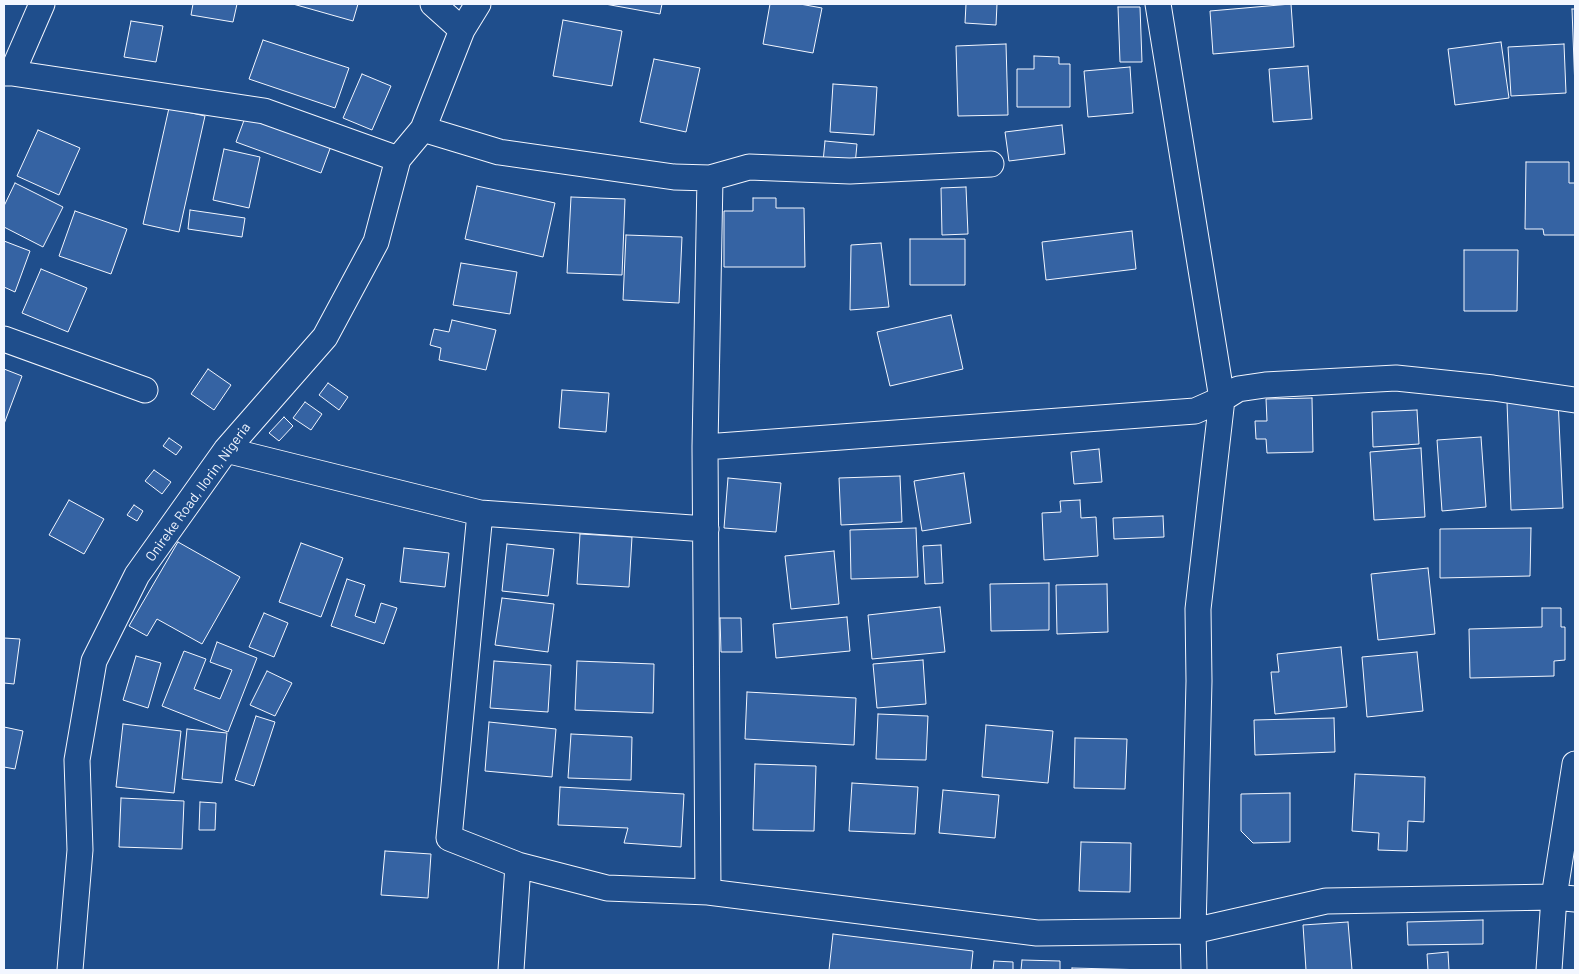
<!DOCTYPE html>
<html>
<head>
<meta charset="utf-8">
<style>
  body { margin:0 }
  #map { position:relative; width:1579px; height:974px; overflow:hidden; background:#1f4e8c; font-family:Barlow,sans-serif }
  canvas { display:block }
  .frame { position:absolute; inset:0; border:5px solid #f2f6ff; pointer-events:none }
</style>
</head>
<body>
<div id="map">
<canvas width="1579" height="974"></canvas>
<div class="frame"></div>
</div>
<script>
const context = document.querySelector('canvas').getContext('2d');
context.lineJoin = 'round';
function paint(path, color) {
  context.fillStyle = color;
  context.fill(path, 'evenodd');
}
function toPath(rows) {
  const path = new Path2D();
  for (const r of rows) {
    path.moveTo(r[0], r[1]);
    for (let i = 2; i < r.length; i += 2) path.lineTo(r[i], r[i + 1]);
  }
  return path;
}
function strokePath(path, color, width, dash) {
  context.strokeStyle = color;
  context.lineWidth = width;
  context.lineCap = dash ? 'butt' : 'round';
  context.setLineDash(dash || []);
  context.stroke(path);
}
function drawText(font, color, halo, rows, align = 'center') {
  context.font = font + ' Barlow,sans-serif';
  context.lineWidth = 4;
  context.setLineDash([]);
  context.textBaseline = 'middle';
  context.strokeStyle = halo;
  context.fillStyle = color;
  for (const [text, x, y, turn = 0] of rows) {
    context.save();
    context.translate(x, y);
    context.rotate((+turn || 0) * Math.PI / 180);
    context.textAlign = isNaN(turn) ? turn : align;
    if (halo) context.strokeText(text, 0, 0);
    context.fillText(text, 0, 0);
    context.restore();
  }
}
const building = toPath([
  [193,4,237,4,233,22,191,15,193,4],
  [293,4,358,4,353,21,293,4],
  [605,4,662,4,660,14,605,4],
  [770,4,800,4,822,8,813,53,763,44,770,4],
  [966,4,997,4,996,25,965,23,966,4],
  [1291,4,1294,47,1213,54,1210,11,1291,4],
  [1118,7,1140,7,1142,62,1120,62,1118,7],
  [1572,9,1575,9,1575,89,1572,9],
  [563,20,622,31,612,86,553,76,563,20],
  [131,21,163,26,156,62,124,57,131,21],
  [263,40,349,68,335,108,249,79,263,40],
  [1501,42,1509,98,1455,105,1448,49,1501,42],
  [1006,44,1008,115,958,116,956,46,1006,44],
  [1564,44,1566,93,1511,96,1508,47,1564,44],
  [1034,56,1059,57,1059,64,1070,64,1070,107,1017,107,1017,69,1034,69,1034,56],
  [654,59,700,68,686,132,640,122,654,59],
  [1308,66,1312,119,1273,122,1269,69,1308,66],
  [1130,67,1133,113,1088,117,1084,71,1130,67],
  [362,74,391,86,372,130,343,118,362,74],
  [833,84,877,87,874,135,830,132,833,84],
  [169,108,205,116,179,232,143,224,169,108],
  [246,115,331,146,321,173,236,142,246,115],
  [1062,125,1065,154,1009,161,1005,132,1062,125],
  [38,130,80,148,59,195,17,176,38,130],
  [825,141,857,144,855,165,823,162,825,141],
  [224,149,260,157,249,208,213,200,224,149],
  [1526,162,1569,162,1569,183,1575,183,1575,235,1544,235,1543,229,1525,229,1526,162],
  [15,183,63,207,43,247,4,227,4,206,15,183],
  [477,186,555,203,543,257,465,239,477,186],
  [966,187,968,234,942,235,941,188,966,187],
  [571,197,625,199,622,275,567,273,571,197],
  [753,198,776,198,776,208,804,208,805,267,724,267,724,211,753,211,753,198],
  [190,210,245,218,242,237,188,229,190,210],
  [75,211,127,229,111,274,59,256,75,211],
  [1132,231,1136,269,1046,280,1042,242,1132,231],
  [626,235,682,237,679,303,623,300,626,235],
  [910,239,965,239,965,285,910,285,910,239],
  [4,241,30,251,15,292,4,287,4,241],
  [881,243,889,307,850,310,851,245,881,243],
  [1464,250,1518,250,1517,311,1464,311,1464,250],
  [461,263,517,272,510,314,453,305,461,263],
  [41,269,87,288,68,332,22,313,41,269],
  [951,315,963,369,890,386,877,332,951,315],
  [452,320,496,330,486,370,439,360,441,348,430,345,434,329,449,332,452,320],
  [4,369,22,376,4,424,4,369],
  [208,369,231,385,214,410,191,394,208,369],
  [328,383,348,397,339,410,319,395,328,383],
  [562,390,609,393,606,432,559,428,562,390],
  [1312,398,1313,452,1267,453,1266,439,1256,439,1255,421,1267,421,1266,399,1312,398],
  [1558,399,1563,508,1511,510,1507,402,1558,399],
  [305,402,322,414,311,430,293,418,305,402],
  [1417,410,1419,444,1373,447,1372,412,1417,410],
  [284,417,293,426,279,441,269,433,284,417],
  [1481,437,1486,507,1442,511,1437,440,1481,437],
  [169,438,182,447,176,455,163,446,169,438],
  [1421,448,1425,517,1374,520,1370,452,1421,448],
  [1099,449,1102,482,1074,484,1071,452,1099,449],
  [154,470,171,482,162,494,145,481,154,470],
  [964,473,971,523,922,531,914,481,964,473],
  [900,476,902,522,841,525,839,478,900,476],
  [728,478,781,483,776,532,724,528,728,478],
  [69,500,104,519,84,554,49,535,69,500],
  [1080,500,1081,518,1096,517,1098,556,1044,560,1042,513,1061,512,1060,501,1080,500],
  [134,505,143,511,137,521,127,515,134,505],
  [1163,516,1164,537,1114,539,1113,518,1163,516],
  [916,528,918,577,851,579,850,530,916,528],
  [1531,528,1530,576,1440,578,1440,529,1531,528],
  [580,534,632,537,629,587,577,584,580,534],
  [178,542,240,577,202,644,157,619,147,636,129,626,178,542],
  [301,543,343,558,321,617,279,602,301,543],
  [507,544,554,549,548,596,502,591,507,544],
  [941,545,943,583,925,584,923,546,941,545],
  [404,548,449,553,445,587,400,582,404,548],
  [834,551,839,604,791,609,785,556,834,551],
  [1428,568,1435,634,1378,640,1371,574,1428,568],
  [347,579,365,585,355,616,375,623,381,603,397,608,384,644,331,626,347,579],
  [1049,583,1049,630,991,631,990,584,1049,583],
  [1107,584,1108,632,1057,634,1056,585,1107,584],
  [502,598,554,604,548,652,495,645,502,598],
  [940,607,945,652,872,659,868,615,940,607],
  [1542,608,1561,608,1561,627,1565,627,1565,660,1554,661,1554,676,1470,678,1469,629,1542,627,1542,608],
  [264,613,288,623,274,657,249,647,264,613],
  [847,617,850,651,776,658,773,624,847,617],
  [720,618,741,618,742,652,721,652,720,618],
  [4,638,20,639,14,684,4,683,4,638],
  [217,642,257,658,228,732,162,706,184,651,206,659,194,689,220,699,232,670,210,662,217,642],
  [1341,647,1347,707,1275,714,1271,672,1279,672,1277,654,1341,647],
  [1417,652,1423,711,1367,717,1362,657,1417,652],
  [136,656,161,663,148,708,123,700,136,656],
  [923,660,926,704,877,708,873,664,923,660],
  [494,661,551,665,548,712,490,708,494,661],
  [577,661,654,664,653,713,575,710,577,661],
  [267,671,292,683,275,716,250,705,267,671],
  [747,692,856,698,854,745,745,739,747,692],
  [878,714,928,716,926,760,876,759,878,714],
  [256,716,275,722,254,786,235,780,256,716],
  [1334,718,1335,752,1255,755,1254,720,1334,718],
  [489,722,556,729,552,777,485,771,489,722],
  [123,724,181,731,174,793,116,787,123,724],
  [986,725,1053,731,1048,783,982,777,986,725],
  [4,727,23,731,15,769,4,767,4,727],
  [187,729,227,733,222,783,182,779,187,729],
  [571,734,632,737,631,780,568,778,571,734],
  [1075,738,1127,739,1125,789,1074,788,1075,738],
  [755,764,816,766,814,831,753,830,755,764],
  [1355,774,1425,777,1424,822,1408,821,1407,851,1378,850,1379,833,1352,831,1355,774],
  [852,783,918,787,915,834,849,831,852,783],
  [560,787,684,794,681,847,624,843,628,828,558,825,560,787],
  [943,790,999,795,995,838,939,833,943,790],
  [1290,793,1290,842,1253,843,1241,831,1241,794,1290,793],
  [121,798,184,801,182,849,119,847,121,798],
  [200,802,216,803,215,830,199,830,200,802],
  [1081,842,1131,843,1130,892,1079,891,1081,842],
  [385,851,431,854,428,898,381,895,385,851],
  [1483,920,1483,944,1408,945,1407,922,1483,920],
  [1348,922,1352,970,1306,970,1303,925,1348,922],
  [833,934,973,951,971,970,829,970,833,934],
  [1448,952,1449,970,1428,970,1427,954,1448,952],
  [1022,960,1060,961,1060,970,1021,970,1022,960],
  [994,961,1013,962,1013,970,993,970,994,961],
  [1072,968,1149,970,1072,970,1072,968]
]);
paint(building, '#3563a3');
strokePath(building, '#f2f6ff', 1);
const minor = toPath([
  [433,4,462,30],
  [1158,4,1222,399,1198,609,1199,681,1193,931,1194,970],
  [4,73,12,73,42,4],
  [12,73,264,111,398,159],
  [423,129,499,152,674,177,710,178,749,167,850,171,991,164],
  [710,178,705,447,1195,411,1222,399,1238,389,1265,385,1396,378,1493,388,1575,400],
  [4,339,145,390],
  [705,447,708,892],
  [226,450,480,513,706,529],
  [480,513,449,838,518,865,607,888,708,892,1037,933,1193,931,1326,901,1554,897,1575,899],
  [70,970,80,850,77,760,94,661,137,575,226,450,325,337,376,242,398,159,423,129,462,30,478,4],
  [511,970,518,865],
  [1549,970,1554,897,1575,764]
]);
strokePath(minor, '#f2f6ff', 27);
strokePath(minor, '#1f4e8c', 25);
drawText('14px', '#f2f6ff', '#1f4e8c', [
  ["Onireke Road, Ilorin, Nigeria",198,492,-54]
]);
</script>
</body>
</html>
